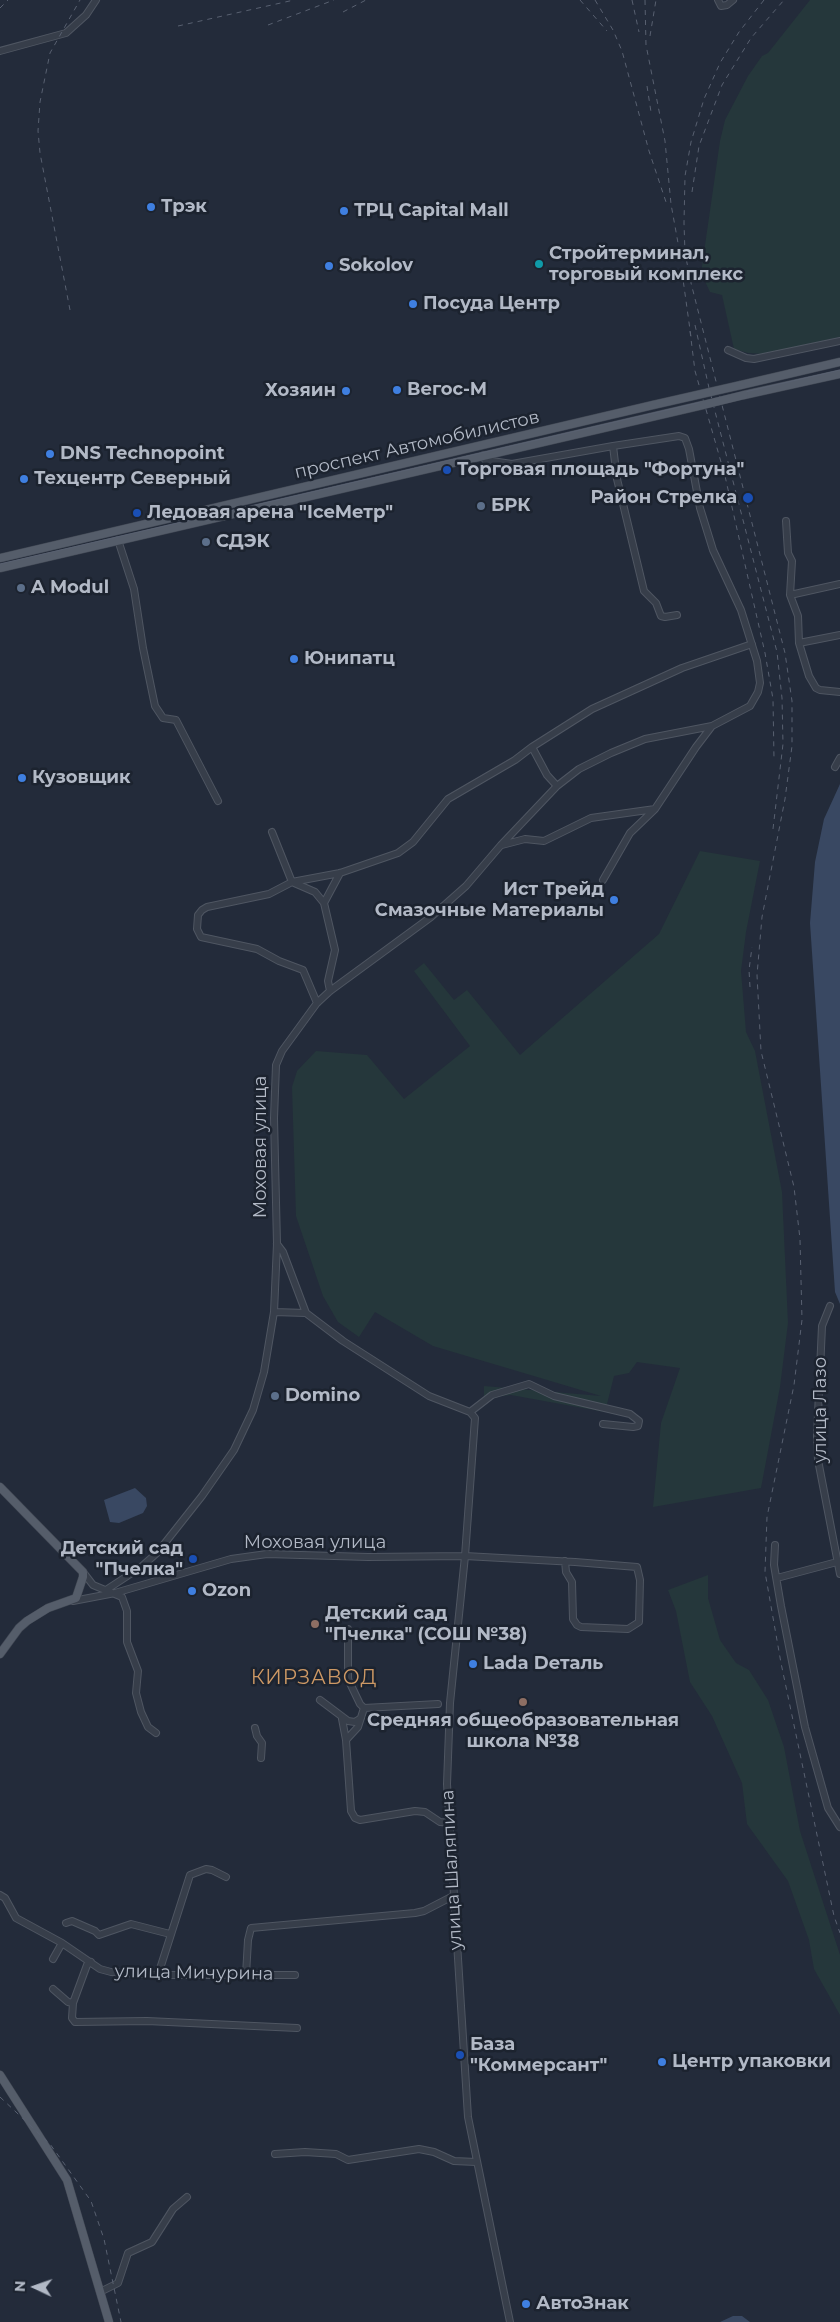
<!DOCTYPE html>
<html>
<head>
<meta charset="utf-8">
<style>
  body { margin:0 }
  #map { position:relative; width:840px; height:2322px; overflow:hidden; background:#232b3a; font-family:Montserrat,sans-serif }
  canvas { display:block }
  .north { position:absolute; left:10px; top:2262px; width:50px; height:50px; -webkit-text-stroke:4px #1c232f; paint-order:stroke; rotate:273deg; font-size:14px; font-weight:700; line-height:20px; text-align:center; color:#b2b9c6 }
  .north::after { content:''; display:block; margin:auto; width:18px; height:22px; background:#b2b9c6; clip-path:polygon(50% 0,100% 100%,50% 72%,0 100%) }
</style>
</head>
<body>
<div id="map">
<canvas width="840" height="2322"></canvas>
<div class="north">N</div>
</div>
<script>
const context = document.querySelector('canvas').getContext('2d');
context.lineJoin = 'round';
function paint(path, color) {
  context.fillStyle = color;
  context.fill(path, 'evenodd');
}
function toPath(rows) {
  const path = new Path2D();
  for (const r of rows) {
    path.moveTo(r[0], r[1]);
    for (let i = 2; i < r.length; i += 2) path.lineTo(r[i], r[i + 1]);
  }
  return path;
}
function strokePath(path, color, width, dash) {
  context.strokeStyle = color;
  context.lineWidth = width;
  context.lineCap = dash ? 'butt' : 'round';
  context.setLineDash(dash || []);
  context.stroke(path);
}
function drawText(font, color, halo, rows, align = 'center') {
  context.font = font + ' Montserrat,sans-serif';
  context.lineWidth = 5;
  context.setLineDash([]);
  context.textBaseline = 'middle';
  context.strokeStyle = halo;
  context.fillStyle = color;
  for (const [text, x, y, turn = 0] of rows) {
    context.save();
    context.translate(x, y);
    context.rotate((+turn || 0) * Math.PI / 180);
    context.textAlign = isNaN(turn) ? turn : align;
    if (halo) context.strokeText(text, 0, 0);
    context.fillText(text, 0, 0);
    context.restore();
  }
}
paint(toPath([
  [810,0,840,0,840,337,763,354,748,353,734,349,722,295,710,292,701,273,720,141,725,120,748,76,762,56,768,53],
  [700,851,760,861,746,932,741,971,746,1032,755,1051,782,1192,788,1323,780,1387,761,1488,653,1507,661,1423,680,1368,637,1362,629,1373,614,1376,605,1412,511,1395,484,1398,484,1386,601,1396,433,1346,375,1312,359,1337,338,1322,323,1296,296,1216,292,1087,297,1071,316,1051,367,1055,404,1099,470,1046,414,971,424,963,454,1000,467,990,520,1055,659,934],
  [708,1575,708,1598,720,1640,736,1663,749,1670,768,1700,784,1747,800,1831,840,1955,840,2015,814,1969,809,1940,788,1881,747,1824,742,1783,712,1716,690,1682,676,1611,668,1590]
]), '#25373b');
paint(toPath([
  [840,784,840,1304,835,1292,810,923,815,862,824,819],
  [135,1488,146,1498,147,1506,143,1513,119,1523,110,1522,104,1500],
  [733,2316,742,2316,750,2322,720,2322]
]), '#394862');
const minor = toPath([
  [718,0,721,6,727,5,733,0],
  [0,51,66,33,86,15,96,0],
  [728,350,746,358,754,359,840,341],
  [613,446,617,479,644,591,656,603,661,616,665,617,677,615],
  [786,521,788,553,792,561,790,595,798,616,799,643,809,676,816,688,820,690,840,692],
  [118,540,134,589,143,648,155,706,163,718,176,720,218,801],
  [790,595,840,584],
  [799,643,840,635],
  [532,747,547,775,557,786],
  [835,767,840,758],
  [272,832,292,882,315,892,324,903,335,950,328,981,330,991],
  [502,845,525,839,544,841,591,818,655,809,696,747,712,726],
  [603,880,630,833,655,809],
  [324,903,340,873],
  [317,1003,303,970,279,961,257,949,201,937,197,929,198,915,202,910,207,907,269,894,292,882,340,873,398,853,413,842,448,799,515,760,532,747,592,709,682,668,752,644],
  [277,1244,283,1252,306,1313,343,1341,429,1396,470,1412,475,1418,465,1556,450,1703,447,1784,468,2117,510,2322],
  [830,1306,822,1326,817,1436,818,1460,840,1574],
  [274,1312,306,1313],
  [470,1412,492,1395,529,1384,554,1396,630,1414,639,1421,638,1426,633,1427,603,1424],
  [775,1545,774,1565,781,1606,805,1727,828,1808,840,1827],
  [83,1572,93,1585,122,1597,127,1611,127,1642,138,1671,136,1693,141,1712,148,1727,156,1733],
  [777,1578,837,1562],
  [106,1590,141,1567,157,1553,202,1496,234,1450,253,1410,264,1372,274,1312,277,1244,274,1118,276,1065,282,1051,317,1003,330,991,431,917,466,886,501,845,557,786,579,769,611,753,645,739,712,726,750,706,758,692,760,683,757,661,741,610,713,550,700,508,689,449,685,438,679,436,613,446,512,464,485,460,484,455],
  [73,1601,115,1593,231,1559,267,1554,368,1557,465,1556,575,1562,637,1567,640,1580,639,1622,628,1629,581,1627,577,1625,573,1619,572,1582,566,1572,565,1561],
  [348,1629,348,1679,360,1704,364,1708,358,1727,346,1740,351,1811,355,1818,360,1820,415,1811,425,1812,440,1822,450,1823],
  [320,1700,348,1721,355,1722,361,1718,364,1708,438,1704],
  [342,1719,346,1740],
  [255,1728,257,1736,262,1743,261,1758],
  [0,1895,5,1898,16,1918,62,1943,100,1969,111,1972,158,1975,295,1975],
  [66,1923,72,1921,95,1931,99,1935,131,1924,170,1934],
  [53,1959,62,1943],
  [91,1962,87,1965,73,2003,72,2018,75,2022,147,2021,297,2028],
  [158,1975,190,1875,206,1869,212,1870,226,1877],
  [246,1975,248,1940,251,1928,415,1913,424,1911,455,1895],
  [53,1989,68,2002,73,2003],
  [275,2154,305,2152,336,2154,348,2160,419,2149,434,2152,454,2161,476,2162],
  [100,2292,118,2283,128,2253,152,2242,173,2209,187,2197]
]);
const major = toPath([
  [741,385,840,362],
  [744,395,840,374],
  [0,558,653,405],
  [0,568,703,405],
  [0,1487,83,1572,83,1577,76,1598,48,1608,27,1621,19,1628,0,1654],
  [0,2075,67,2180,109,2322]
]);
strokePath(minor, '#4f5662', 8);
strokePath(major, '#404753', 9);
strokePath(minor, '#373e4a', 6);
strokePath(major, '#555d6a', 8);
strokePath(toPath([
  [0,564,840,370]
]), '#596171', 1);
strokePath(toPath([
  [580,0,607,31],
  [595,0,613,30,622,51,649,151,666,202],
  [632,0,639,32],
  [645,0,646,45,665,141,671,204,680,254],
  [764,0,739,32,720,63,704,99,691,142,685,176,684,223,685,253,691,283,785,653,792,701,792,746,785,799,762,917,757,975,761,1051,794,1187,800,1239,802,1320,794,1385,767,1517,765,1572,781,1663,834,1916,840,1933],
  [0,8,8,0],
  [343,12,366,0],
  [268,25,334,0],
  [178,26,294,0],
  [650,36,656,0],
  [647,86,651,112],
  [692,192,699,146,722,85,751,38,784,0],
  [682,272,691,337],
  [70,310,40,153,38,131,40,102,50,53,80,0],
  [695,325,709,388,777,652,782,698,783,744,773,829],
  [690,331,695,371,725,476,765,653,773,699,774,759],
  [750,987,749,970,752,947],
  [0,2097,50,2144,91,2201,104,2239,121,2322]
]), '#596171', 1, [5, 5]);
const majorBridge = toPath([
  [653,405,741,385],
  [703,405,744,395]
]);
strokePath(majorBridge, '#404753', 9, []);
strokePath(majorBridge, '#555d6a', 8);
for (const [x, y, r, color] of [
  [151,207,5,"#3f7fe0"],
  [344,211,5,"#3f7fe0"],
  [539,264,5,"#0f9aa8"],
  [329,266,5,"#3f7fe0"],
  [413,304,5,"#3f7fe0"],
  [397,390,5,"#3f7fe0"],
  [346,391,5,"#3f7fe0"],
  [50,454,5,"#3f7fe0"],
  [447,470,5,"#1a4fb4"],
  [24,479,5,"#3f7fe0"],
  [748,498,6,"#1a4fb4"],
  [481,506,5,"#5c6f8a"],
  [137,513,5,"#1a4fb4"],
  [206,542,5,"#5c6f8a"],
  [21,588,5,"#5c6f8a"],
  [294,659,5,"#3f7fe0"],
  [22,778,5,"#3f7fe0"],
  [614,900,5,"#3f7fe0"],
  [275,1396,5,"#5c6f8a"],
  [193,1559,5,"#1a4fb4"],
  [192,1591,5,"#3f7fe0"],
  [315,1624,5,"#8d6e63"],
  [473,1664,5,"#3f7fe0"],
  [523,1702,5,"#8d6e63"],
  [460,2055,5,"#1a4fb4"],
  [662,2062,5,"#3f7fe0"],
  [526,2304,5,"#3f7fe0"]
]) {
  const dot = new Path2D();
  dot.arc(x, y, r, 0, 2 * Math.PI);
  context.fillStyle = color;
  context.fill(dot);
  strokePath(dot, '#1c232f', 2);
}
drawText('bold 18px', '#b2b9c6', '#1c232f', [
  ["Трэк",161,207],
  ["ТРЦ Capital Mall",354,211],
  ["Стройтерминал,",549,254],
  ["торговый комплекс",549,275],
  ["Sokolov",339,266],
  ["Посуда Центр",423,304],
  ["Вегос-М",407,390],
  ["Хозяин",336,391,"right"],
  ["DNS Technopoint",60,454],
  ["Торговая площадь \"Фортуна\"",457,470],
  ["Техцентр Северный",34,479],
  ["Район Стрелка",737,498,"right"],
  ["БРК",491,506],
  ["Ледовая арена \"IceМетр\"",147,513],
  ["СДЭК",216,542],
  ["A Modul",31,588],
  ["Юнипатц",304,659],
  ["Кузовщик",32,778],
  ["Ист Трейд",604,890,"right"],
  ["Смазочные Материалы",604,911,"right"],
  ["Domino",285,1396],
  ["Детский сад",183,1549,"right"],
  ["\"Пчелка\"",183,1570,"right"],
  ["Ozon",202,1591],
  ["Детский сад",325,1614],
  ["\"Пчелка\" (СОШ №38)",325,1635],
  ["Lada Dеталь",483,1664],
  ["Средняя общеобразовательная",523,1721,"center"],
  ["школа №38",523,1742,"center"],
  ["База",470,2045],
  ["\"Коммерсант\"",470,2066],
  ["Центр упаковки",672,2062],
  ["АвтоЗнак",536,2304]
], 'left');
drawText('18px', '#b2b9c6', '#1c232f', [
  ["проспект Автомобилистов",417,445,-13],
  ["Моховая улица",261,1147,-90],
  ["улица Лазо",821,1410,-90],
  ["Моховая улица",315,1543],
  ["улица Шаляпина",452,1870,-93],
  ["улица Мичурина",194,1973,1]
]);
context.letterSpacing = '1px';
drawText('20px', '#ce9965', '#1c232f', [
  ["КИРЗАВОД",314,1678]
]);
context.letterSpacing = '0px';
</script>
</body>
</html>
